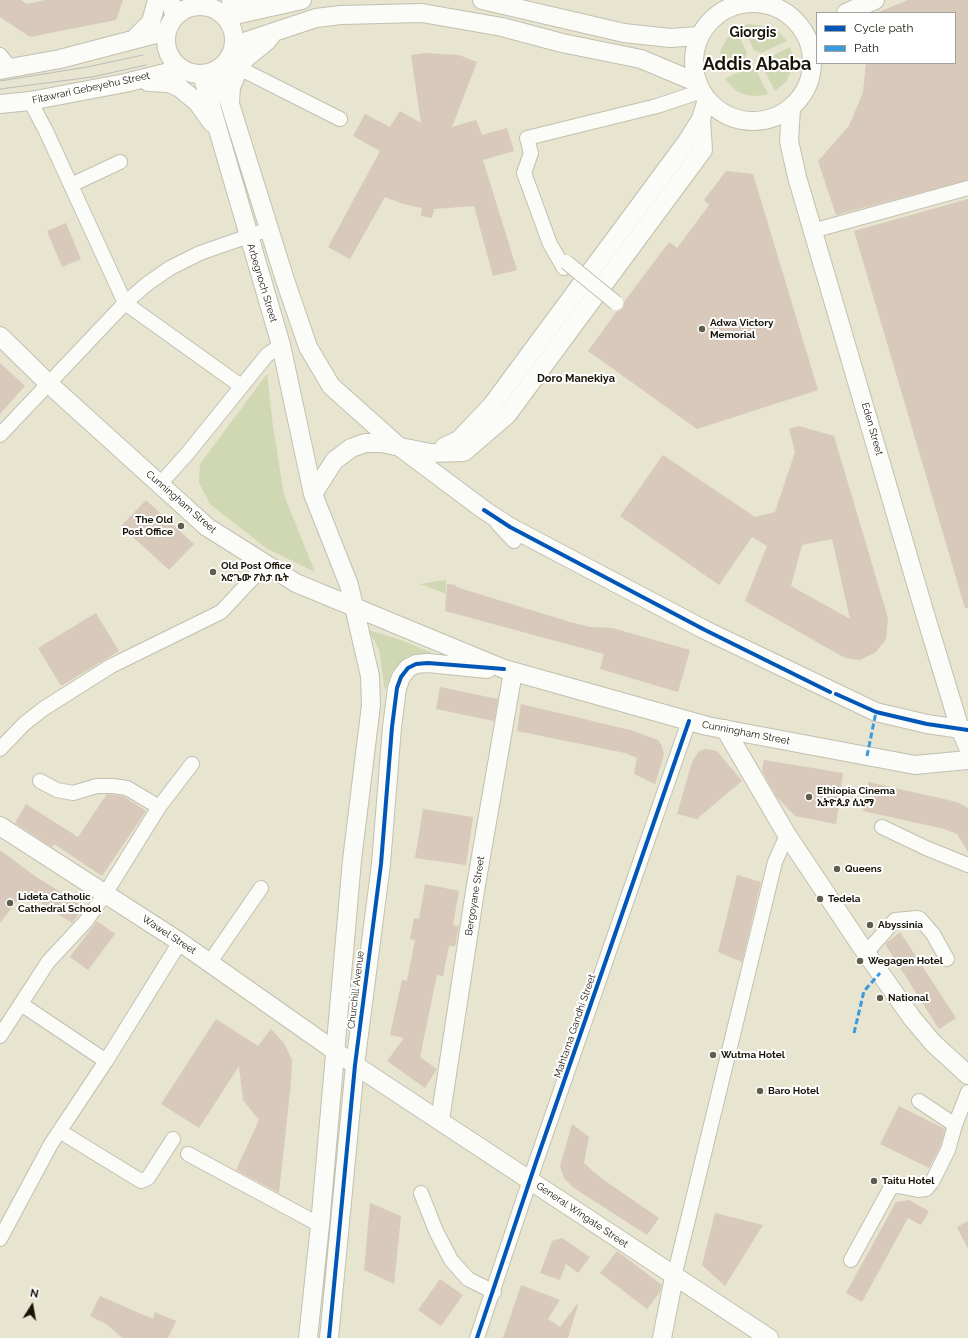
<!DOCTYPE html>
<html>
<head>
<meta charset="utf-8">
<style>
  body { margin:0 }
  #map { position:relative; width:968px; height:1338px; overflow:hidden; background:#e7e4d0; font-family:Raleway,sans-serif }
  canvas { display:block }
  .legend { position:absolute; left:816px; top:12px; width:140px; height:52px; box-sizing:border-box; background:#fff; border:1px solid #a3a19c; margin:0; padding:5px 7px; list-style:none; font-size:12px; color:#181508 }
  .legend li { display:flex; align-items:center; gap:8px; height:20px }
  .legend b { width:20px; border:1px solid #a3a19c }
  .north { position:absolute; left:12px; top:1286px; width:40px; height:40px; -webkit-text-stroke:3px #fff; paint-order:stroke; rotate:11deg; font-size:11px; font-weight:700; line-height:16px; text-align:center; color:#181508 }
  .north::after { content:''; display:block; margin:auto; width:14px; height:18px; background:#181508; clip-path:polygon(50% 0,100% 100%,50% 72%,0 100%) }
</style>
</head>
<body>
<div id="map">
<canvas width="968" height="1338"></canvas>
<ul class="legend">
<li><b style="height:5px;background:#0057b8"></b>Cycle path</li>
<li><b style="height:5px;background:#3b9add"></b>Path</li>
</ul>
<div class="north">N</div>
</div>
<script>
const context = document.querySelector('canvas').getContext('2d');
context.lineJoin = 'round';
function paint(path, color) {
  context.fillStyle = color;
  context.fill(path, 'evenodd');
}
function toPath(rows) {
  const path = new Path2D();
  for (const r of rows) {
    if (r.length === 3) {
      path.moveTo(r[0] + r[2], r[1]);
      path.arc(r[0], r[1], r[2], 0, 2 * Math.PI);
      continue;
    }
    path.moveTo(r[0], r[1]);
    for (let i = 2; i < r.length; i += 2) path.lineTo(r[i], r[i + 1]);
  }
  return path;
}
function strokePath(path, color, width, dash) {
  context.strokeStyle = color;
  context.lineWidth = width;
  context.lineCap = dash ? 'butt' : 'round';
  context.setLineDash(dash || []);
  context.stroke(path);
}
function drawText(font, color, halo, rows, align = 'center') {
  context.font = font + ' Raleway,"Noto Sans Ethiopic",sans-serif';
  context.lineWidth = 4;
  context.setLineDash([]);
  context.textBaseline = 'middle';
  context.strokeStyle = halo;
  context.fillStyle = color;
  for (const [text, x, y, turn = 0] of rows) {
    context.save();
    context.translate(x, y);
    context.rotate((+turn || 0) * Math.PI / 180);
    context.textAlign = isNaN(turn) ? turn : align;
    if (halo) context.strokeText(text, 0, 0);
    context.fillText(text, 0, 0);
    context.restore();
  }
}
paint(toPath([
  [749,24,771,27,777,30,787,41,761,53,754,50,742,26],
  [736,30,747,53,744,62,722,72,719,61,721,49,727,38],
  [790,47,792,54,792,69,786,82,775,91,762,66,764,60],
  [747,68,756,70,768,94,757,96,746,95,736,91,725,79],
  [267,374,273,426,284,495,315,572,266,548,210,504,199,483,200,464],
  [446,580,446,594,420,584],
  [368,630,401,640,432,653,408,656,392,671,385,691,379,649]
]), '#cfd8b3');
paint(toPath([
  [0,0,21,0,27,4,45,0,123,0,116,20,30,37,0,17],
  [908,0,968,0,968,180,836,215,818,161,849,126,863,92,866,63,955,63,955,13,876,13],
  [425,53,459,55,477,62,452,127,476,120,482,135,507,128,514,151,483,160,517,270,493,276,474,206,434,209,432,218,421,216,422,208,403,204,385,197,350,259,328,247,380,151,353,136,365,114,390,127,400,111,421,123,411,55],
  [726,171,753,174,818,390,697,429,588,351,617,311,623,308,624,302,669,242,677,248,709,205,704,200],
  [968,199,968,608,965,608,854,231],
  [66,223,81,259,62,267,47,231],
  [0,363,25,386,0,414],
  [799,426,834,436,888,618,886,639,876,652,860,660,845,658,745,601,767,546,752,537,719,585,620,516,663,455,755,517,775,512,795,452,789,429],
  [832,539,850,619,791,586,802,545],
  [146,500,194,544,169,570,121,526],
  [447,584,456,585,456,587,570,622,590,627,612,628,690,650,678,692,600,669,604,654,445,611],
  [96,613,119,651,61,686,38,648],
  [440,687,498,699,494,721,436,709],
  [521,704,630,730,658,740,662,746,664,754,655,784,634,774,637,758,625,753,517,731],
  [706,749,717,751,742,781,697,819,677,814,692,762,699,751],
  [764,760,843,773,836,824,795,816,776,796,762,771],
  [868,782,957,802,968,808,968,852,957,834,944,829,863,811],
  [107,794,123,796,146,811,102,876,54,844,52,847,15,823,26,804,78,837],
  [423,809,473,817,466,865,415,858],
  [0,850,35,876,84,907,72,923,24,892,0,923],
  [737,875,761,882,742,962,718,952],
  [425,884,459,891,453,925,459,926,455,946,449,946,443,976,437,975,420,1057,437,1069,425,1088,387,1061,404,1038,390,1035,402,980,407,981,415,940,410,939,414,918,419,919],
  [97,921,115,934,88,970,70,957],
  [900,932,956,1018,939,1029,885,944],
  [216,1019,258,1046,271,1029,284,1043,292,1060,291,1082,279,1193,236,1170,259,1120,243,1100,239,1066,199,1128,161,1104],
  [899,1106,945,1129,940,1147,929,1168,880,1144],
  [572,1124,589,1137,584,1163,601,1178,659,1218,647,1235,574,1188,564,1178,560,1166],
  [909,1200,929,1211,921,1225,908,1218,862,1302,846,1293,896,1202],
  [370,1203,401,1216,394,1284,364,1270],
  [715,1213,763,1225,725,1286,702,1265],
  [968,1221,968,1249,957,1227],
  [562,1238,590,1257,578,1273,566,1264,560,1280,540,1273,552,1241],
  [617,1251,662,1285,660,1292,647,1309,600,1273],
  [440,1279,463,1295,441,1326,418,1310],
  [521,1285,560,1300,548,1319,560,1327,577,1304,578,1305,568,1338,503,1338],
  [100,1296,153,1319,155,1312,176,1321,168,1338,124,1338,120,1336,106,1324,90,1316]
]), '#d8c9ba');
const minor = toPath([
  [0,55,11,69],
  [239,68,340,119],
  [30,101,46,131,125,303,241,386],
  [71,185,120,162],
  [812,231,968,188],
  [564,268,550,244,524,173,531,153,527,138,657,106,702,91],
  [0,435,125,303,147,284,170,268,200,253,269,229],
  [160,484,187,454,267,355,281,345],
  [498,524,514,541],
  [0,749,24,724,43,709,111,666,221,612,266,564],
  [40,781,57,790,73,793,97,786,113,786,127,788,159,807],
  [882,827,926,848,968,865],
  [866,953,895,920,917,918,920,919,933,934,947,959],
  [210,962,261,888],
  [21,1004,106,1061],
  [0,1036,48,962,86,921,105,894,159,807,192,764],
  [919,1101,955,1125,968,1092],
  [61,1132,141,1181,148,1178,173,1139],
  [188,1154,320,1225],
  [421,1193,436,1231,451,1260,468,1279,494,1292],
  [0,1239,51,1144,106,1061,180,942],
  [851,1260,891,1187,898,1186,918,1190,926,1189,932,1182,948,1150,955,1125],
  [674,1277,775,862,787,835],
  [477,1338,536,1162,689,721]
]);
const major = toPath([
  [170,0,175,17],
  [231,0,246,5,260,5],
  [482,0,624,33,670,38,700,36],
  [753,62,59],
  [200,40,34],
  [846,13,875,0],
  [226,17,302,0],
  [133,40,151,22,157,0],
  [235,45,316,18,341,15,422,13,502,27,562,43,641,59,698,83],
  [0,70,60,59,167,31],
  [217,71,230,104,285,280,308,347,331,386,397,445,484,510,510,527,705,630,876,712,927,724,968,730],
  [202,75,281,345,313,494,349,585,370,676,371,705,352,860,320,1225,308,1338],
  [148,82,169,83,180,88,197,102,212,123],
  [230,103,231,87,239,68,246,58,267,41,271,36],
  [0,104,30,101,125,83,181,69],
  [791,108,789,141,797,177,925,614,960,729,968,747],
  [0,336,49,384,207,527,296,583,504,669,707,726,915,765,968,760],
  [444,447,459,440,492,405,688,140,701,119],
  [313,494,334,461,351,448,365,443,381,443,430,453,464,452,507,415,703,150,701,119,707,99],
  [725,729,787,835,859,943,912,1018,933,1043,968,1075],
  [0,826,180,942,355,1065,769,1338],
  [440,1120,475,891,513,672],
  [329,1338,355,1065,381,864,392,727,397,688,401,677,408,668,416,664,428,663,487,669],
  [662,1338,674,1277]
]);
strokePath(minor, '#c2c0b0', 16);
strokePath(major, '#c2c0b0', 20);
strokePath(minor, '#fbfbf8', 14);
strokePath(major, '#fbfbf8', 18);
strokePath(toPath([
  [0,81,87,67,143,55],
  [0,89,92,77,146,65]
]), '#bcbbb6', 1);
const minorBridge = toPath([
  [566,262,616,303]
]);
strokePath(minorBridge, '#c2c0b0', 16, []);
strokePath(minorBridge, '#fbfbf8', 14);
strokePath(toPath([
  [867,756,876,712],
  [854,1033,864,991,880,973]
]), '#3b9add', 3, [6, 3]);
strokePath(toPath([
  [484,510,510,527,705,630,830,692],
  [836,694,876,712,927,724,968,730],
  [329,1338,355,1065,381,864,392,727,397,688,401,677,408,668,416,664,428,663,504,669],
  [477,1338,536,1162,689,721]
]), '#0057b8', 4);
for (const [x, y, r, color] of [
  [702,329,4,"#605d4e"],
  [181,526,4,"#605d4e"],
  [213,572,4,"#605d4e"],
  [809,797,4,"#605d4e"],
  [837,869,4,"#605d4e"],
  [820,899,4,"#605d4e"],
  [10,903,4,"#605d4e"],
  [870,925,4,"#605d4e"],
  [860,961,4,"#605d4e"],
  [880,998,4,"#605d4e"],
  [713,1055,4,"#605d4e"],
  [760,1091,4,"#605d4e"],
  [874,1181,4,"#605d4e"]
]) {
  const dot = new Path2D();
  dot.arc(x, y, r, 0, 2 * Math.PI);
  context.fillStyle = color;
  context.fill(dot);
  strokePath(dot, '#fff', 1.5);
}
drawText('10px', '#181508', '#fff', [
  ["Fitawrari Gebeyehu Street",91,88,-12],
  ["Arbegnoch Street",262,283,73],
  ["Eden Street",872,429,74],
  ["Cunningham Street",181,502,41],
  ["Cunningham Street",746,733,11],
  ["Bergoyane Street",475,896,-81],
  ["Wawel Street",169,935,33],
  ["Churchill Avenue",356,990,-83],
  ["Mahtama Gandhi Street",575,1026,-71],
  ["General Wingate Street",582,1215,34]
]);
drawText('bold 10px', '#181508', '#fff', [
  ["Adwa Victory",710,323],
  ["Memorial",710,335],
  ["The Old",173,520,"right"],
  ["Post Office",173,532,"right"],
  ["Old Post Office",221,566],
  ["አሮጌው ፖስታ ቤት",221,578],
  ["Ethiopia Cinema",817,791],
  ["ኢትዮጲያ ሲኒማ",817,803],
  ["Queens",845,869],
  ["Lideta Catholic",18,897],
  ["Cathedral School",18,909],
  ["Tedela",828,899],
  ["Abyssinia",878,925],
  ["Wegagen Hotel",868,961],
  ["National",888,998],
  ["Wutma Hotel",721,1055],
  ["Baro Hotel",768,1091],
  ["Taitu Hotel",882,1181]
], 'left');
drawText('bold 11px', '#181508', '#fff', [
  ["Doro Manekiya",576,379]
]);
drawText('bold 14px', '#181508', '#fff', [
  ["Giorgis",753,33]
]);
drawText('bold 18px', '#181508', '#fff', [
  ["Addis Ababa",757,65]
]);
</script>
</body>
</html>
